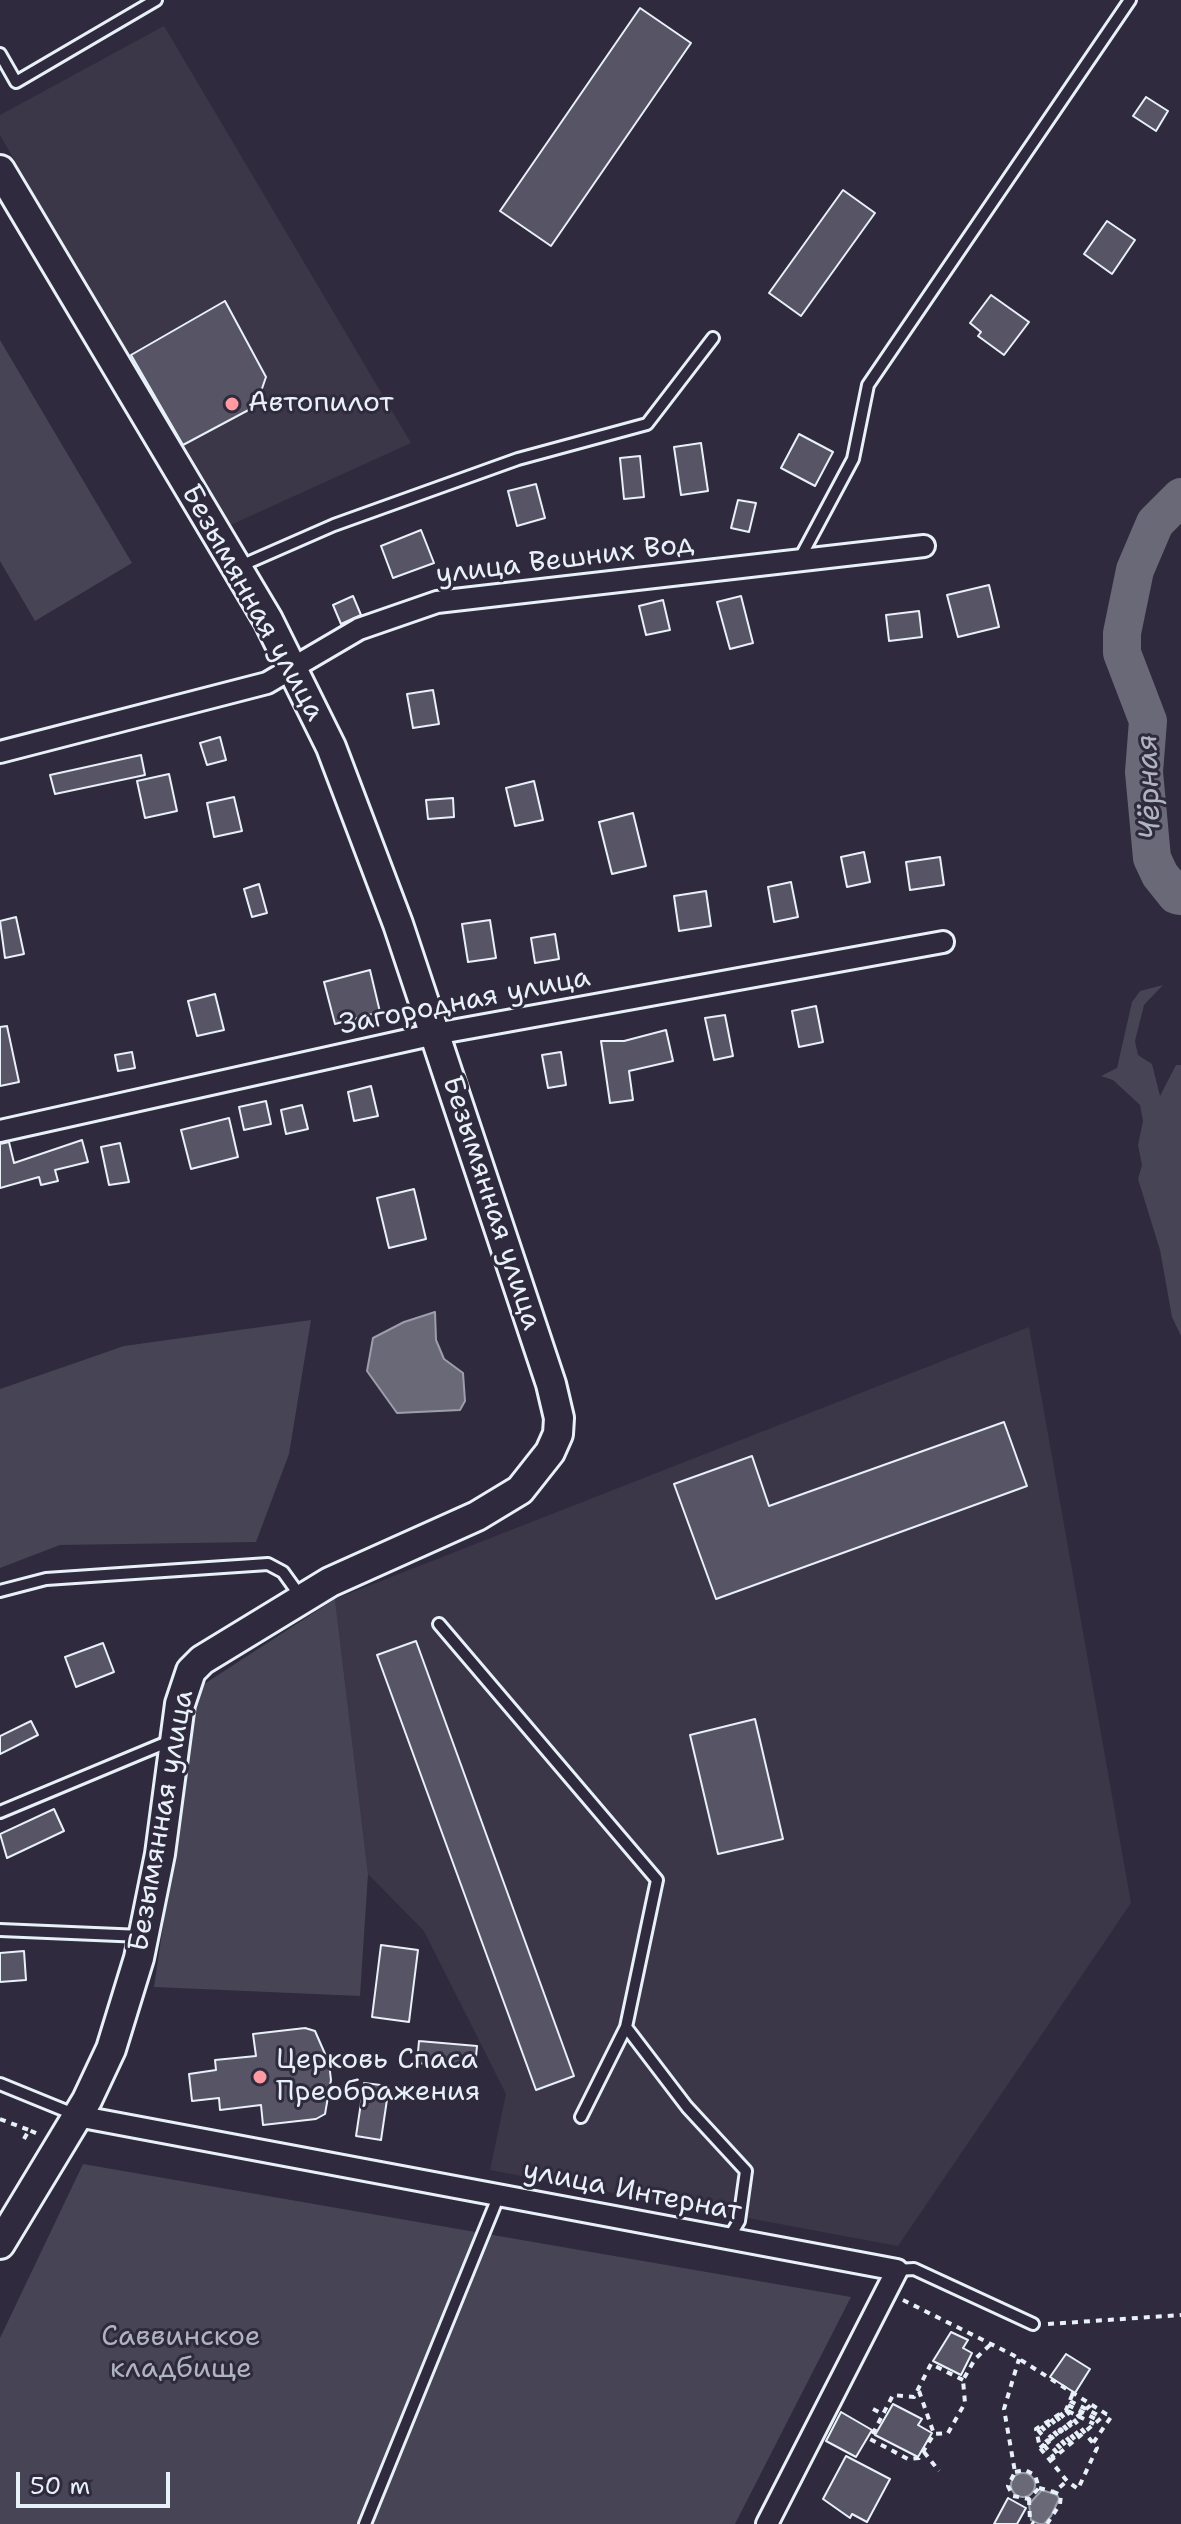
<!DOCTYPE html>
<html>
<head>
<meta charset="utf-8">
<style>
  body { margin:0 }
  #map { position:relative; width:1181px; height:2524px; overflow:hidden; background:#2f2a3d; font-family:"Shantell Sans",sans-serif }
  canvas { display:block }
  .scale { position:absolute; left:16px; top:2472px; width:154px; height:36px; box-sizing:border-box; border:4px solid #e8f1f8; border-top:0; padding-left:10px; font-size:24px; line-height:28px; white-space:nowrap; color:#e8f1f8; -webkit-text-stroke:6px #2f2a3d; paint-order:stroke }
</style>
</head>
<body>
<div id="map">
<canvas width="1181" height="2524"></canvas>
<div class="scale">50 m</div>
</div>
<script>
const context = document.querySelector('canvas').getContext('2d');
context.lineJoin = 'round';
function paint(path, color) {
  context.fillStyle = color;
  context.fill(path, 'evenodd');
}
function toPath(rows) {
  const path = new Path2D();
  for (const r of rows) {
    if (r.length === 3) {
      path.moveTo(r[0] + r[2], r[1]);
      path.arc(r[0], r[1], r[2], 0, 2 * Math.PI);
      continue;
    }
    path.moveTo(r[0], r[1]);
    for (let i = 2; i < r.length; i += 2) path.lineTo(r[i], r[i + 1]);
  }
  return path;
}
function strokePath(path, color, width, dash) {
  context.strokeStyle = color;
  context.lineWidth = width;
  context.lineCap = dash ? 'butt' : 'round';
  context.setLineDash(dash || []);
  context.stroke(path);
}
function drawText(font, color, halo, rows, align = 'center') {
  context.font = font + ' "Shantell Sans",sans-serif';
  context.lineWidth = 6;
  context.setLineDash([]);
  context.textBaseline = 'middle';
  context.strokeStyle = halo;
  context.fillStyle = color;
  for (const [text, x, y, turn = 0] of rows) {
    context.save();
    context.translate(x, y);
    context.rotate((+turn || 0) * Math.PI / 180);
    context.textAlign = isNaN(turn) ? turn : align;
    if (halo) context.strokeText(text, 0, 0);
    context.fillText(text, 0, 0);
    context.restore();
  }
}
paint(toPath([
  [164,26,411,443,224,528,0,135,0,115],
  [1029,1327,1131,1903,898,2246,490,2170,506,2094,424,1931,368,1874,335,1599]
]), '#3b3749');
paint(toPath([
  [0,340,132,563,35,621,0,561],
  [1163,985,1144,1005,1135,1041,1138,1055,1152,1064,1160,1096,1176,1065,1181,1065,1181,1336,1172,1317,1160,1250,1138,1179,1142,1165,1138,1145,1143,1121,1140,1105,1113,1080,1101,1076,1117,1068,1132,1002,1140,991],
  [311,1320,289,1454,256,1542,60,1545,0,1568,0,1389,124,1346],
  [335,1599,368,1874,360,1996,154,1987,198,1688],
  [83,2164,851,2297,735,2524,0,2524,0,2338]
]), '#464455');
const water = toPath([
  [1152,858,1181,887,1181,908,1158,887,1152,858],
  [435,1312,436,1340,444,1359,463,1373,465,1401,460,1410,397,1413,367,1371,373,1338,404,1322,435,1312],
  [1023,2485,12],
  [1042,2490,1057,2495,1059,2499,1051,2516,1044,2524,1039,2524,1031,2520,1029,2504,1042,2490]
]);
paint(water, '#696978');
strokePath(water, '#9c9fab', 2);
strokePath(toPath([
  [1181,497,1155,523,1135,570,1122,633,1122,653,1148,721,1144,772,1152,858,1160,875,1176,895,1181,896]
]), '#696978', 38);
const building = toPath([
  [640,8,691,43,551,246,500,211,640,8],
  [1146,97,1168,111,1156,131,1133,116,1146,97],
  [843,190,875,213,801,316,769,293,843,190],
  [1107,221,1135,240,1112,274,1084,254,1107,221],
  [991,295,1029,322,1004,355,978,336,981,332,970,323,991,295],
  [225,301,266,377,256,406,183,445,131,355,225,301],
  [799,434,833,452,815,486,781,468,799,434],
  [701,443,708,491,681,495,674,447,701,443],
  [640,456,644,497,624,499,620,458,640,456],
  [536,484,545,518,517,526,508,491,536,484],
  [738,500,756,503,749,532,731,528,738,500],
  [421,530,434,563,393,578,381,546,421,530],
  [989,585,999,627,958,637,947,595,989,585],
  [353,596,361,615,341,624,333,605,353,596],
  [741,596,753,643,730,649,717,602,741,596],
  [663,600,670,630,646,635,639,606,663,600],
  [919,611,922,637,889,641,886,615,919,611],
  [433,690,439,724,413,728,407,694,433,690],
  [220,737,226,760,207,765,200,743,220,737],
  [141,755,145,775,55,794,50,775,141,755],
  [169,774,177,811,145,818,137,781,169,774],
  [534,781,543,820,515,826,506,788,534,781],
  [234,797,242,831,214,837,207,803,234,797],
  [453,798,454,817,428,819,426,800,453,798],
  [633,813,646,866,612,874,599,822,633,813],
  [864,852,870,882,847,887,841,857,864,852],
  [940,857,944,885,910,890,906,862,940,857],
  [791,882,798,917,774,922,768,887,791,882],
  [259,884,267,913,252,917,244,889,259,884],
  [706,891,711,926,679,931,674,896,706,891],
  [16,917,24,954,5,958,0,921,16,917],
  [490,920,496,958,468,962,462,924,490,920],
  [555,934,559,959,535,963,531,938,555,934],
  [370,970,380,1012,335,1024,324,982,370,970],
  [215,994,224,1030,197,1036,188,1001,215,994],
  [816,1006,823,1042,799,1047,792,1011,816,1006],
  [725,1015,733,1056,714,1060,705,1018,725,1015],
  [7,1026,19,1082,0,1086,0,1027,7,1026],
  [666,1030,673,1061,629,1071,633,1100,610,1103,601,1041,624,1041,666,1030],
  [132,1052,135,1068,118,1071,115,1055,132,1052],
  [561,1052,566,1085,548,1088,542,1055,561,1052],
  [371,1086,378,1116,354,1121,348,1092,371,1086],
  [266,1101,271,1124,244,1130,239,1107,266,1101],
  [302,1105,308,1129,286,1134,281,1110,302,1105],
  [229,1118,238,1157,191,1169,181,1130,229,1118],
  [82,1140,88,1162,55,1170,58,1181,41,1185,39,1177,0,1188,0,1144,9,1142,14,1163,82,1140],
  [120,1143,129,1182,109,1185,101,1147,120,1143],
  [414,1189,426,1239,389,1248,377,1198,414,1189],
  [1004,1422,1027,1486,716,1599,674,1484,752,1456,769,1506,1004,1422],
  [416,1641,574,2076,536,2090,377,1655,416,1641],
  [103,1643,114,1672,76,1687,65,1657,103,1643],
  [755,1719,783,1839,718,1854,690,1735,755,1719],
  [31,1721,38,1735,0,1754,0,1736,31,1721],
  [54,1809,64,1831,7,1858,0,1834,54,1809],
  [381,1945,418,1950,409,2022,372,2017,381,1945],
  [24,1951,26,1980,0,1982,0,1953,24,1951],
  [305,2028,315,2031,329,2063,331,2080,325,2114,316,2119,263,2125,261,2105,220,2110,219,2098,192,2101,189,2074,216,2070,215,2060,256,2056,253,2034,305,2028],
  [419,2041,477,2046,475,2068,417,2063,419,2041],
  [364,2083,389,2086,381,2140,356,2136,364,2083],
  [951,2332,968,2340,963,2348,972,2353,961,2375,933,2361,951,2332],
  [1066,2354,1090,2369,1075,2393,1050,2377,1066,2354],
  [893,2404,922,2419,918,2425,932,2433,918,2457,875,2435,893,2404],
  [841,2412,872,2430,856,2457,826,2441,841,2412],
  [846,2456,890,2479,867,2522,852,2514,850,2518,823,2499,846,2456],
  [1008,2498,1026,2508,1017,2524,994,2524,1008,2498]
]);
paint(building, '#575565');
strokePath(building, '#e8f1f8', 2);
const lane = toPath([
  [0,54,16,82,156,0],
  [799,560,853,459,868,385,1130,0],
  [238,567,334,525,518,459,647,424,713,338],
  [0,1591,46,1579,268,1564,283,1572,301,1597],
  [439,1624,657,1880,626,2027,581,2117],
  [0,1812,170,1741],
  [0,1930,142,1936],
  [626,2027,687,2107,746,2171,739,2221,729,2238],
  [0,2084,76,2115],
  [897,2270,914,2269,1033,2324],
  [365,2524,499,2195]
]);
const street = toPath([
  [0,752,267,683,359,629,437,602,924,546],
  [0,1131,435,1034,943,942],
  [77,2116,897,2270,767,2524]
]);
const secondary = toPath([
  [0,170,268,620,331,747,398,924,551,1384,559,1418,558,1434,550,1452,520,1490,477,1516,330,1582,202,1660,191,1671,180,1704,160,1854,139,1958,111,2049,87,2100,0,2244]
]);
strokePath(lane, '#e8f1f8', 16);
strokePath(street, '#e8f1f8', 26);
strokePath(secondary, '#e8f1f8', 34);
strokePath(toPath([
  [0,2119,29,2130],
  [24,2139,29,2130,40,2135],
  [903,2300,1013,2355,1073,2393,1111,2417,1093,2443,1097,2448,1078,2489,1067,2481,1040,2448,1036,2429,1066,2410,1073,2393],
  [1048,2324,1181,2315],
  [963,2380,931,2364,914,2397,893,2395,870,2439,908,2459,919,2458,934,2434,948,2433,965,2403,963,2380,975,2359,991,2344],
  [919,2391,934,2434],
  [1070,2401,1102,2417],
  [1068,2405,1098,2420],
  [873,2409,883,2414],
  [1066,2410,1093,2443],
  [1068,2411,1094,2424],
  [1060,2413,1079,2436],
  [1056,2416,1075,2440],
  [1051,2419,1071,2443],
  [1046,2422,1067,2447],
  [1041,2426,1063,2451],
  [1038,2430,1058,2454],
  [1044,2445,1054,2458],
  [1040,2448,1091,2405],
  [924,2452,939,2471],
  [1050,2461,1106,2414],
  [1015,2472,1025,2470,1035,2475,1039,2488,1029,2499,1013,2496,1008,2486,1015,2472,1004,2409,1019,2359],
  [1039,2488,1054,2492],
  [1029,2499,1030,2521,1034,2524],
  [1047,2524,1060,2504,1061,2495,1054,2492,1067,2481]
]), '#e8f1f8', 4, [6, 6]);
strokePath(lane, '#2f2a3d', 10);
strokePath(street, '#2f2a3d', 20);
strokePath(secondary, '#2f2a3d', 28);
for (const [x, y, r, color] of [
  [232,404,8,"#ff9aa2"],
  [260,2077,8,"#ff9aa2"]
]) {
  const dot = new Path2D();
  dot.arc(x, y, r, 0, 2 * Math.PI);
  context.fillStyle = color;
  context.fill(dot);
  strokePath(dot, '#2f2a3d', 3);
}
drawText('28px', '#e8f1f8', '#2f2a3d', [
  ["Автопилот",248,404],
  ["Церковь Спаса",276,2061],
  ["Преображения",276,2093]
], 'left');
drawText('28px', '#e8f1f8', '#2f2a3d', [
  ["улица Вешних Вод",565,560,-7],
  ["Безымянная улица",252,603,61],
  ["Загородная улица",465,1002,-11],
  ["Безымянная улица",491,1203,72],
  ["Безымянная улица",162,1821,-80],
  ["улица Интернат",632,2192,11]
]);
drawText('28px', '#afb4bf', '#2f2a3d', [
  ["Саввинское",181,2338],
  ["кладбище",181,2370]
]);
drawText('italic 30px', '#afb4be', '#2f2a3d', [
  ["Чёрная",1150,787,-92]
]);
</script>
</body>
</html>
